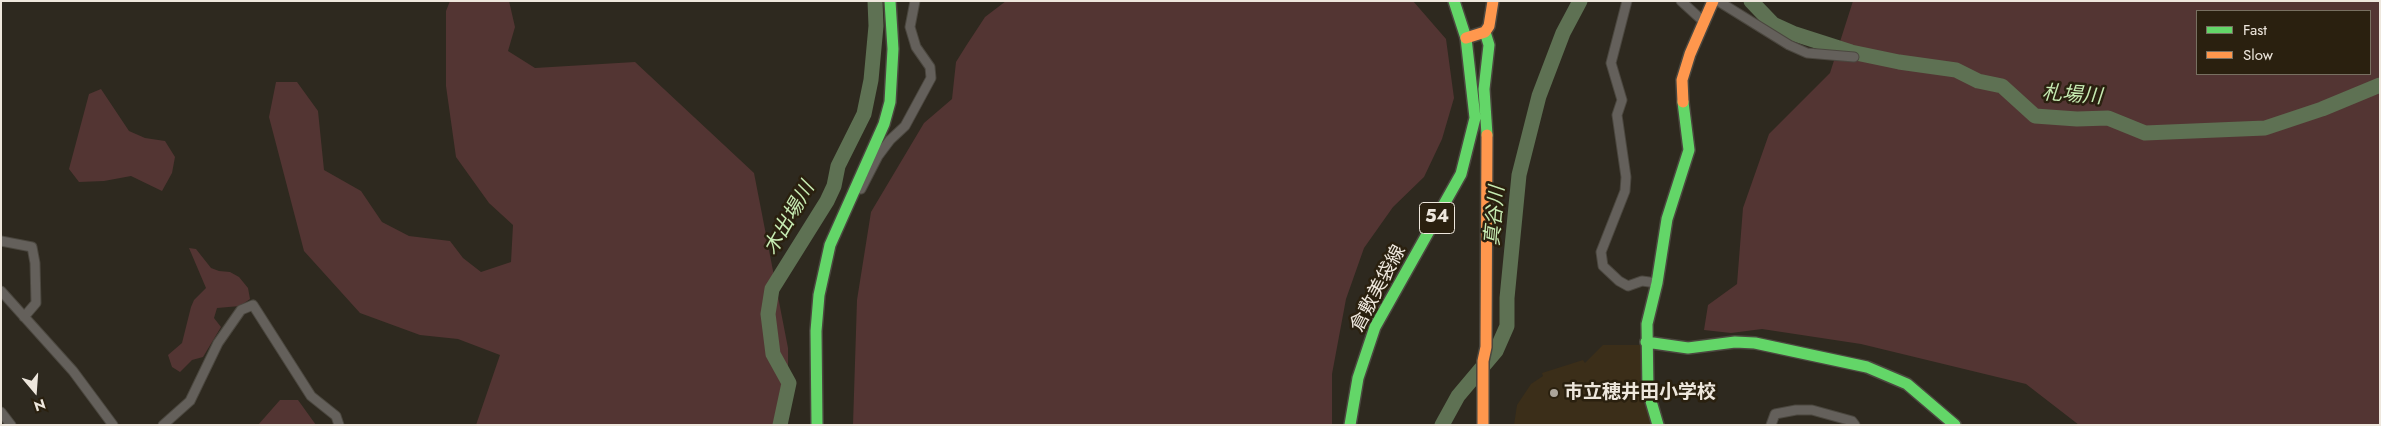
<!DOCTYPE html>
<html>
<head>
<meta charset="utf-8">
<style>
  body { margin:0 }
  #map { position:relative; width:2381px; height:426px; overflow:hidden; background:#2e291f; font-family:Jost,sans-serif }
  canvas { display:block }
  .frame { position:absolute; inset:0; border:2px solid #eee7dd; pointer-events:none }
  .legend { position:absolute; left:2196px; top:10px; width:175px; height:65px; box-sizing:border-box; background:#2a200f; border:1px solid #787061; margin:0; padding:6px 9px; list-style:none; font-size:15px; color:#eee7dd }
  .legend li { display:flex; align-items:center; gap:10px; height:25px }
  .legend b { width:25px; border:1px solid #787061 }
  .north { position:absolute; left:10px; top:366px; width:50px; height:50px; -webkit-text-stroke:4px #2a200f; paint-order:stroke; rotate:162deg; font-size:14px; font-weight:700; line-height:20px; text-align:center; color:#eee7dd }
  .north::after { content:''; display:block; margin:auto; width:18px; height:22px; background:#eee7dd; clip-path:polygon(50% 0,100% 100%,50% 72%,0 100%) }
</style>
</head>
<body>
<div id="map">
<canvas width="2381" height="426"></canvas>
<div class="frame"></div>
<ul class="legend">
<li><b style="height:6px;background:#63d668"></b>Fast</li>
<li><b style="height:6px;background:#ff974d"></b>Slow</li>
</ul>
<div class="north">N</div>
</div>
<script>
const context = document.querySelector('canvas').getContext('2d');
context.lineJoin = 'round';
function paint(path, color) {
  context.fillStyle = color;
  context.fill(path, 'evenodd');
}
function toPath(rows) {
  const path = new Path2D();
  for (const r of rows) {
    path.moveTo(r[0], r[1]);
    for (let i = 2; i < r.length; i += 2) path.lineTo(r[i], r[i + 1]);
  }
  return path;
}
function strokePath(path, color, width, dash) {
  context.strokeStyle = color;
  context.lineWidth = width;
  context.lineCap = dash ? 'butt' : 'round';
  context.setLineDash(dash || []);
  context.stroke(path);
}
function drawText(font, color, halo, rows, align = 'center') {
  context.font = font + ' Jost,"Noto Sans JP",sans-serif';
  context.lineWidth = 5;
  context.setLineDash([]);
  context.textBaseline = 'middle';
  context.strokeStyle = halo;
  context.fillStyle = color;
  for (const [text, x, y, turn = 0] of rows) {
    context.save();
    context.translate(x, y);
    context.rotate((+turn || 0) * Math.PI / 180);
    context.textAlign = isNaN(turn) ? turn : align;
    if (halo) context.strokeText(text, 0, 0);
    context.fillText(text, 0, 0);
    context.restore();
  }
}
paint(toPath([
  [1603,345,1641,345,1655,425,1514,425,1517,405,1531,384,1543,376,1542,373,1583,360,1585,363]
]), '#3b2e19');
paint(toPath([
  [450,1,509,1,515,27,508,51,535,68,635,62,754,173,788,348,788,425,476,425,500,355,458,339,420,335,360,313,304,251,269,117,276,82,297,82,318,111,324,170,361,191,382,222,409,236,450,241,463,258,481,272,511,262,513,225,489,203,456,157,446,86,446,11],
  [1006,1,1413,1,1446,39,1454,98,1442,139,1424,177,1393,207,1364,248,1346,299,1332,374,1332,425,853,425,857,300,871,212,924,123,952,99,956,62,966,46,985,17],
  [1853,1,2380,1,2380,425,2079,425,2026,384,1861,344,1762,329,1731,333,1704,330,1708,305,1737,284,1743,208,1769,134,1830,73],
  [2197,11,2370,11,2370,74,2197,74],
  [101,89,129,131,145,138,165,141,175,157,172,173,162,191,131,176,104,181,79,182,69,169,89,94],
  [189,248,196,249,211,268,219,271,230,272,239,277,248,288,250,299,240,306,217,308,214,318,221,327,203,357,192,360,180,372,172,367,168,355,182,343,191,307,194,300,206,288],
  [280,400,298,400,316,425,258,425]
]), '#533533');
strokePath(toPath([
  [1751,1,1773,24,1795,34,1851,52,1899,62,1956,70,1978,81,2002,86,2035,116,2077,119,2108,118,2145,133,2265,128,2322,109,2380,85],
  [780,425,789,383,773,354,768,314,772,289,827,201,834,186,838,166,864,114,871,80,876,26,875,1],
  [1442,425,1458,396,1496,351,1507,326,1507,298,1519,175,1539,96,1563,33,1580,1]
]), '#5e7153', 15);
const street = toPath([
  [1627,1,1611,63,1622,100,1617,115,1626,177,1625,191,1601,252,1603,266,1619,281,1628,286,1642,281,1657,283],
  [1681,1,1704,22],
  [1718,1,1789,45,1807,53,1854,57],
  [861,189,878,156,890,140,905,126,931,78,930,67,916,47,910,27,915,1],
  [1,241,32,247,35,263,36,303,24,317],
  [1,291,73,371,113,425],
  [1,412,11,425],
  [163,425,190,401,218,343,241,310,253,305,311,396,336,416,339,425],
  [1771,425,1775,414,1796,410,1812,410,1852,421,1855,425]
]);
const fast = toPath([
  [1485,32,1489,45,1484,89,1487,135],
  [1646,342,1688,348,1735,342,1755,343,1867,367,1907,384,1955,425],
  [817,425,816,331,819,295,830,245,884,124,890,102,893,49,890,1],
  [1350,425,1358,378,1375,327,1461,174,1475,118,1466,38,1454,1],
  [1658,425,1648,391,1647,324,1657,283,1667,219,1689,150,1683,102]
]);
const slow = toPath([
  [1466,38,1485,32,1489,26,1493,1],
  [1683,102,1682,80,1690,54,1713,1],
  [1483,425,1483,361,1486,347,1487,135]
]);
strokePath(street, '#4b473f', 11);
strokePath(fast, '#4b473f', 14);
strokePath(slow, '#4b473f', 14);
strokePath(street, '#64605b', 9);
strokePath(fast, '#63d668', 11);
strokePath(slow, '#ff974d', 11);
for (const [x, y, r, color] of [
  [1554,393,5,"#aba49a"]
]) {
  const dot = new Path2D();
  dot.arc(x, y, r, 0, 2 * Math.PI);
  context.fillStyle = color;
  context.fill(dot);
  strokePath(dot, '#2a200f', 2);
}
for (const [x, y, w] of [
  [1437,218,35]
]) {
  const box = new Path2D();
  box.roundRect(x - w / 2, y - 15.5, w, 31, 4);
  context.fillStyle = '#2a200f';
  context.fill(box);
  strokePath(box, '#eee7dd', 1);
}
drawText('bold 18px', '#eee7dd', null, [
  ["54",1437,218]
]);
drawText('19px', '#eee7dd', '#2a200f', [
  ["倉敷美袋線",1379,289,-62]
]);
drawText('bold 19px', '#eee7dd', '#2a200f', [
  ["市立穂井田小学校",1564,393]
], 'left');
drawText('italic 20px', '#c7ecb3', '#2a200f', [
  ["札場川",2072,96,4],
  ["真谷川",1496,216,-85],
  ["木出場川",790,219,-60]
]);
</script>
</body>
</html>
